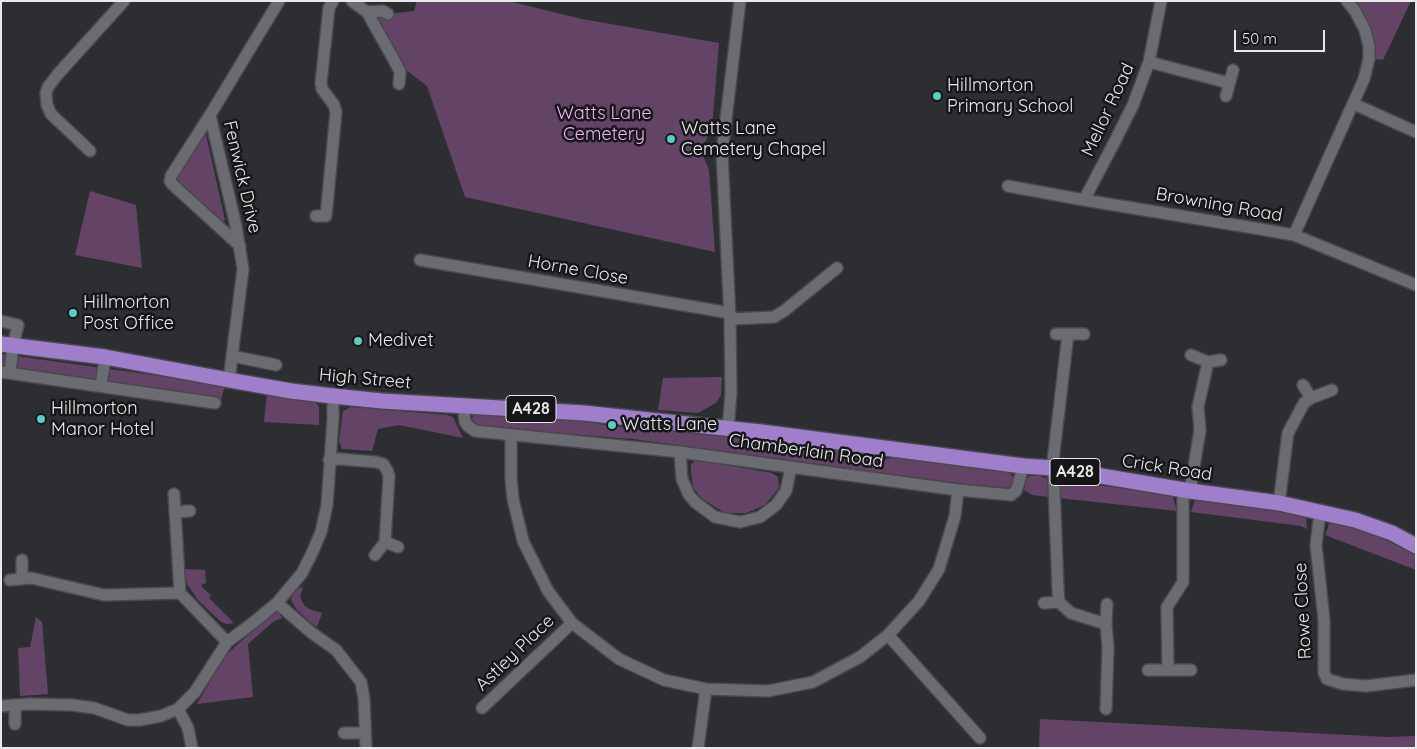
<!DOCTYPE html>
<html>
<head>
<meta charset="utf-8">
<style>
  body { margin:0 }
  #map { position:relative; width:1417px; height:749px; overflow:hidden; background:#2d2e32; font-family:Quicksand,sans-serif }
  canvas { display:block }
  .frame { position:absolute; inset:0; border:2px solid #e9e9ec; pointer-events:none }
  .scale { position:absolute; left:1234px; top:30px; width:91px; height:22px; box-sizing:border-box; border:2px solid #e9e9ec; border-top:0; padding-left:6px; font-size:15px; line-height:18px; white-space:nowrap; color:#e9e9ec; -webkit-text-stroke:4px #161618; paint-order:stroke }
</style>
</head>
<body>
<div id="map">
<canvas width="1417" height="749"></canvas>
<div class="frame"></div>
<div class="scale">50 m</div>
</div>
<script>
const context = document.querySelector('canvas').getContext('2d');
context.lineJoin = 'round';
function paint(path, color) {
  context.fillStyle = color;
  context.fill(path, 'evenodd');
}
function toPath(rows) {
  const path = new Path2D();
  for (const r of rows) {
    path.moveTo(r[0], r[1]);
    for (let i = 2; i < r.length; i += 2) path.lineTo(r[i], r[i + 1]);
  }
  return path;
}
function strokePath(path, color, width, dash) {
  context.strokeStyle = color;
  context.lineWidth = width;
  context.lineCap = dash ? 'butt' : 'round';
  context.setLineDash(dash || []);
  context.stroke(path);
}
function drawText(font, color, halo, rows, align = 'center') {
  context.font = font + ' Quicksand,sans-serif';
  context.lineWidth = 5;
  context.setLineDash([]);
  context.textBaseline = 'middle';
  context.strokeStyle = halo;
  context.fillStyle = color;
  for (const [text, x, y, turn = 0] of rows) {
    context.save();
    context.translate(x, y);
    context.rotate((+turn || 0) * Math.PI / 180);
    context.textAlign = isNaN(turn) ? turn : align;
    if (halo) context.strokeText(text, 0, 0);
    context.fillText(text, 0, 0);
    context.restore();
  }
}
paint(toPath([
  [417,1,508,1,582,19,719,43,712,129,703,146,702,153,709,170,715,252,465,197,427,86,406,70,376,19,388,14,414,11],
  [1355,1,1411,1,1383,60,1375,59,1367,23],
  [205,130,225,220,223,222,221,222,182,186,178,180,178,174],
  [90,191,136,205,142,268,75,255],
  [1,354,225,385,221,400,50,375,1,370],
  [722,377,721,395,716,403,698,413,658,410,663,378],
  [267,393,311,400,319,406,319,425,264,422],
  [351,407,447,415,453,417,463,438,399,425,378,429,372,451,342,449,339,441,343,411],
  [476,413,587,419,599,424,638,429,650,426,835,449,841,454,883,460,896,457,1009,472,1014,478,1011,487,1001,489,633,439,476,427,472,420,473,415],
  [696,460,772,473,778,477,779,488,765,505,746,513,725,513,701,498,693,487,691,472,691,464],
  [1030,476,1040,476,1047,479,1049,497,1032,495,1024,490,1027,478],
  [1059,480,1164,494,1173,497,1177,511,1059,498],
  [1198,500,1302,515,1306,518,1307,529,1301,526,1191,512,1194,502],
  [1330,522,1334,522,1358,526,1416,555,1416,570,1325,535],
  [185,569,205,570,206,583,203,584,201,586,211,595,209,598,234,623,227,624,221,622,198,600,187,584],
  [303,587,300,597,304,605,309,609,322,613,317,627,310,622,297,610,291,600,293,593,299,588],
  [278,612,282,618,273,622,248,644,253,697,197,704,225,656,271,614],
  [36,617,42,622,48,694,20,696,18,648,30,647],
  [1040,719,1387,737,1416,736,1416,748,1039,748]
]), '#634467');
const minor = toPath([
  [352,1,367,12,383,11,388,14],
  [367,12,394,60,400,72,399,84],
  [1149,62,1229,83],
  [1226,96,1233,70],
  [1354,104,1416,132],
  [210,115,171,176,170,181,172,184,240,246],
  [90,151,51,114,47,105,46,93,48,87,58,74,124,1],
  [1008,186,1084,200,1260,229,1294,235,1416,285],
  [1084,200,1114,143,1133,105,1149,62,1161,1],
  [316,216,326,216,336,112,334,105,322,89,321,83,329,8,333,1],
  [1294,235,1364,79,1369,59,1369,46,1365,30,1355,11,1347,1],
  [420,260,730,313],
  [730,319,774,317,784,311,837,268],
  [1,321,18,325,13,345,10,373],
  [1056,334,1084,334],
  [1068,334,1053,461,1058,589,1059,602,1071,613,1106,624,1108,648,1106,709],
  [1191,355,1208,362,1221,360],
  [232,356,276,365],
  [1,372,215,403],
  [229,380,243,269,236,226,210,115,279,1],
  [1303,385,1311,398],
  [101,386,105,357],
  [463,405,465,422,468,426,475,431,680,452,958,490,1011,495,1016,491,1019,482,1023,466],
  [728,429,731,393,730,319,722,153,740,1],
  [511,435,511,478,513,499,523,541,548,591,572,623,619,659,664,680,706,689,768,691,813,682,860,657,888,635,919,601,939,569,955,516,958,490],
  [680,452,682,479,689,495,695,502,715,517,740,522,760,517,776,505,786,491,791,467],
  [329,460,340,459,376,462,383,464,387,470,389,476,385,542,375,555],
  [1190,491,1200,430,1198,407,1208,362],
  [174,494,180,593],
  [1279,503,1288,433,1304,403,1311,398,1332,390],
  [176,512,190,511],
  [1320,512,1316,545,1324,620,1324,673,1327,679,1343,684,1366,686,1416,680],
  [385,542,398,547],
  [22,560,22,579],
  [10,580,31,578,104,595,180,593,227,642],
  [277,603,312,633,336,650,361,682,364,699,366,748],
  [1044,603,1059,602],
  [1106,624,1107,604],
  [888,635,980,738],
  [1148,670,1191,670],
  [1168,670,1167,607,1183,582,1183,490],
  [15,705,15,724],
  [1,706,30,704,72,705,94,708,128,720,140,720,161,716,178,709,195,692,227,642,254,622,277,603,302,573,313,551,321,532,327,505,333,419,333,396],
  [482,708,572,623],
  [178,709,188,728,192,748],
  [344,733,365,733],
  [698,748,706,689]
]);
const trunk = toPath([
  [1,344,105,357,229,380,291,391,333,396,382,401,584,413,761,432,1023,466,1054,468,1190,491,1279,503,1355,520,1392,533,1416,546]
]);
strokePath(minor, '#49494c', 14);
strokePath(trunk, '#49494c', 18);
strokePath(minor, '#6b6c71', 11);
strokePath(trunk, '#9f7ecc', 15);
for (const [x, y, r, color] of [
  [937,96,5,"#58cec0"],
  [671,139,5,"#58cec0"],
  [73,313,5,"#58cec0"],
  [358,341,5,"#58cec0"],
  [41,419,5,"#58cec0"],
  [612,425,5,"#58cec0"]
]) {
  const dot = new Path2D();
  dot.arc(x, y, r, 0, 2 * Math.PI);
  context.fillStyle = color;
  context.fill(dot);
  strokePath(dot, '#161618', 2);
}
for (const [x, y, w] of [
  [531,409,50],
  [1075,472,50]
]) {
  const box = new Path2D();
  box.roundRect(x - w / 2, y - 13.5, w, 27, 4);
  context.fillStyle = '#161618';
  context.fill(box);
  strokePath(box, '#e9e9ec', 1);
}
drawText('bold 16px', '#e9e9ec', null, [
  ["A428",531,409],
  ["A428",1075,472]
]);
drawText('18px', '#e9e9ec', '#161618', [
  ["Hillmorton",947,86],
  ["Primary School",947,107],
  ["Watts Lane",681,129],
  ["Cemetery Chapel",681,150],
  ["Hillmorton",83,303],
  ["Post Office",83,324],
  ["Medivet",368,341],
  ["Hillmorton",51,409],
  ["Manor Hotel",51,430],
  ["Watts Lane",622,425]
], 'left');
drawText('18px', '#e9e9ec', '#161618', [
  ["Mellor Road",1108,110,-65],
  ["Fenwick Drive",242,177,77],
  ["Browning Road",1219,205,10],
  ["Horne Close",578,270,10],
  ["High Street",365,379,5],
  ["Chamberlain Road",806,451,8],
  ["Crick Road",1167,468,9],
  ["Rowe Close",1303,611,-93],
  ["Astley Place",515,653,-44]
]);
drawText('18px', '#f1b0f9', '#161618', [
  ["Watts Lane",604,114],
  ["Cemetery",604,135]
]);
</script>
</body>
</html>
